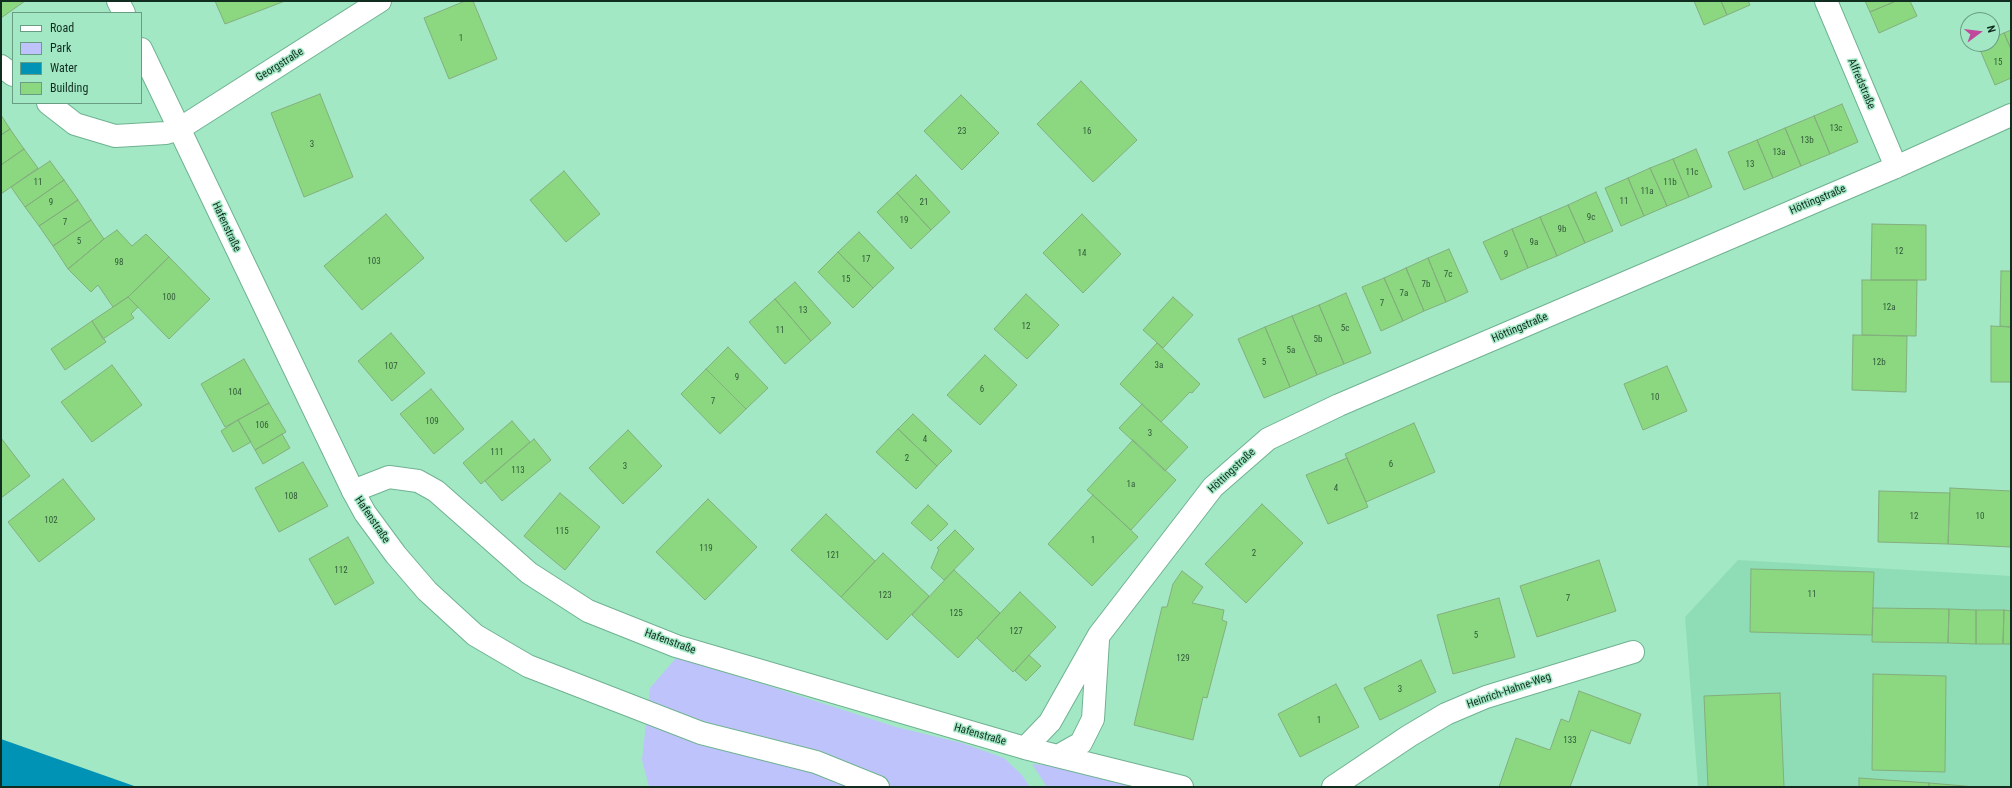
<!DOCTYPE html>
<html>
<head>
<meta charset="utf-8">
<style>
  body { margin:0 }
  #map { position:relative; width:2012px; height:788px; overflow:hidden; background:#a3e8c5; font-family:"Roboto Condensed",sans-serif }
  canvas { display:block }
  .frame { position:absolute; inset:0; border:2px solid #112d20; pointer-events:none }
  .legend { position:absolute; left:12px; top:12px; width:130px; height:92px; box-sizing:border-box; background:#a3e8c5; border:1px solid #699d83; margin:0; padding:5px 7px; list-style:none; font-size:12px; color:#112d20 }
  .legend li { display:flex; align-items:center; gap:8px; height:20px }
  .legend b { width:20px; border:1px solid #699d83 }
  .north { position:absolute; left:1960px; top:12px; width:40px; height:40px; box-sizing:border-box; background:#a3e8c5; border:1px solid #699d83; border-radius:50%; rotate:75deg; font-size:11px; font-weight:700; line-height:16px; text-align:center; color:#112d20 }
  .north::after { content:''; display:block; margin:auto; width:14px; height:18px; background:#c1499d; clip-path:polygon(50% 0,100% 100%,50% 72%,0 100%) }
</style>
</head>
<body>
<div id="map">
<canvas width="2012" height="788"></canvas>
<div class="frame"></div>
<ul class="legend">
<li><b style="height:5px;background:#fff"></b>Road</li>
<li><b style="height:11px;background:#bfc3fb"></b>Park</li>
<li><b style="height:11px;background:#0193b5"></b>Water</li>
<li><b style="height:11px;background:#8bd881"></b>Building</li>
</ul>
<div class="north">N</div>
</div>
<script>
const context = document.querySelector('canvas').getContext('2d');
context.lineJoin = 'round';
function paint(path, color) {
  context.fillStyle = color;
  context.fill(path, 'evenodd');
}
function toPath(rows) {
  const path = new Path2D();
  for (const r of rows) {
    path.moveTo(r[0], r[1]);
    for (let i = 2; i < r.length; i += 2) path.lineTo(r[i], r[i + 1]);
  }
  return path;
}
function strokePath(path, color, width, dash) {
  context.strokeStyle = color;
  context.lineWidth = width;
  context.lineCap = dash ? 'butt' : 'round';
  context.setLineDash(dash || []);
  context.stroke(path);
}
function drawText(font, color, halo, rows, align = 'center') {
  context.font = font + ' "Roboto Condensed",sans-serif';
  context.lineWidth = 3;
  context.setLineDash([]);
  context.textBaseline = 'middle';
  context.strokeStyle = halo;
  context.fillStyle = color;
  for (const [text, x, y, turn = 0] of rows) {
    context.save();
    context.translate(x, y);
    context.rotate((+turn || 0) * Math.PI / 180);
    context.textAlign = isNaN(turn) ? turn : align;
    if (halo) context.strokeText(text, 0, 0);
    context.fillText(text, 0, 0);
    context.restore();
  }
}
paint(toPath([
  [1738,560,2011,576,2011,787,1698,787,1685,617]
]), '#8fddb6');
paint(toPath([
  [676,658,760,683,896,727,962,743,1004,758,1022,775,1030,787,649,787,642,760,650,688],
  [1032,764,1074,768,1155,787,1047,787]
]), '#bfc3fb');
paint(toPath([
  [1,739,49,756,137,787,1,787]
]), '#0193b5');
const building = toPath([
  [1,1,25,1,1,18,1,1],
  [215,1,285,1,225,24,215,1],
  [465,1,473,1,497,59,449,79,424,18,465,1],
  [1694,1,1721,1,1727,15,1704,25,1694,1],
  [1721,1,1748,1,1750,5,1727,15,1721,1],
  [1865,1,1896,1,1870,12,1865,1],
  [1896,1,1910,1,1917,16,1879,33,1870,12,1896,1],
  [2011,30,2011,49,2004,33,2011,30],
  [2004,33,2011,49,2011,78,1995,85,1978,45,1992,44,1992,38,2004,33],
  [1081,81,1137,140,1093,182,1037,124,1081,81],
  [320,94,353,177,304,197,271,113,320,94],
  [961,95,999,133,962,170,924,131,961,95],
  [1842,104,1858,142,1830,154,1814,116,1842,104],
  [1,115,10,129,1,135,1,115],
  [1814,116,1830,154,1801,166,1785,128,1814,116],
  [1785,128,1801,166,1773,178,1757,140,1785,128],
  [10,129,24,149,1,165,1,135,10,129],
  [1757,140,1773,178,1744,190,1728,152,1757,140],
  [24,149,38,168,1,194,1,165,24,149],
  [1696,149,1712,187,1689,197,1673,159,1696,149],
  [1673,159,1689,197,1667,206,1650,168,1673,159],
  [50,161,64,180,25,207,11,187,50,161],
  [1650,168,1667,206,1644,216,1628,178,1650,168],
  [564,171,600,214,566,242,530,200,564,171],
  [916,175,950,212,931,230,897,193,916,175],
  [1628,178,1644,216,1621,226,1605,188,1628,178],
  [64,180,78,200,39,226,25,207,64,180],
  [1596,192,1613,231,1585,243,1568,205,1596,192],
  [897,193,931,230,911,249,877,212,897,193],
  [78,200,91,220,53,246,39,226,78,200],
  [1568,205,1585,243,1557,256,1540,217,1568,205],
  [386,214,424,258,362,310,324,266,386,214],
  [1082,214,1121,254,1083,293,1043,253,1082,214],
  [1540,217,1557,256,1528,268,1512,229,1540,217],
  [91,220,104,239,68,269,53,246,91,220],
  [1872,224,1926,225,1926,280,1871,280,1872,224],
  [1512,229,1528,268,1501,280,1483,242,1512,229],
  [117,230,132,246,146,234,169,257,128,297,113,307,98,285,91,292,68,269,104,239,117,230],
  [859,232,894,268,873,288,838,252,859,232],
  [1449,249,1468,292,1446,302,1428,258,1449,249],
  [838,252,873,288,853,308,818,272,838,252],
  [169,257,210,299,169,339,128,297,169,257],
  [1428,258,1446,302,1424,311,1406,268,1428,258],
  [1406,268,1424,311,1403,321,1384,278,1406,268],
  [2001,271,2011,271,2011,327,2000,326,2001,271],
  [1384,278,1403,321,1381,331,1362,287,1384,278],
  [1862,280,1917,280,1916,336,1862,335,1862,280],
  [795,282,831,323,811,341,775,299,795,282],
  [1346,293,1371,353,1344,364,1319,305,1346,293],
  [1026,294,1059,325,1027,359,994,329,1026,294],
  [128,297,138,307,131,314,134,318,103,339,92,321,128,297],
  [1173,297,1193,315,1163,348,1143,330,1173,297],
  [775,299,811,341,785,364,749,322,775,299],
  [1319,305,1344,364,1317,375,1292,316,1319,305],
  [1292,316,1317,375,1290,387,1265,327,1292,316],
  [92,321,106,342,65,370,51,349,92,321],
  [1991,326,2011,327,2011,382,1991,382,1991,326],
  [1265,327,1290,387,1264,398,1238,339,1265,327],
  [391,333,425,373,392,401,358,361,391,333],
  [1853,335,1907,336,1906,392,1852,390,1853,335],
  [1157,343,1200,384,1192,393,1190,392,1161,422,1120,384,1157,343],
  [728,347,768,388,746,409,706,369,728,347],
  [985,355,1017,385,980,425,947,395,985,355],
  [244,359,269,403,225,427,201,384,244,359],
  [112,365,142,405,92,442,61,402,112,365],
  [1667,366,1687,411,1643,430,1624,384,1667,366],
  [706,369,746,409,720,434,681,394,706,369],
  [431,389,464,429,434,454,400,414,431,389],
  [269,403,286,432,255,450,238,420,269,403],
  [1142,404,1188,447,1165,471,1119,428,1142,404],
  [913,414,952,451,937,466,898,429,913,414],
  [238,420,251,442,233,452,221,431,238,420],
  [512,421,530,442,481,484,463,463,512,421],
  [1414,423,1435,472,1366,502,1345,454,1414,423],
  [898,429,937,466,916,489,876,452,898,429],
  [628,430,662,466,623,504,589,468,628,430],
  [282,434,290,448,263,464,255,450,282,434],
  [1,438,30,476,1,498,1,438],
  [534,439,551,460,502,501,485,481,534,439],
  [1133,440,1176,480,1131,530,1087,490,1133,440],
  [1347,458,1368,507,1328,524,1306,475,1347,458],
  [303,462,328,506,279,532,255,488,303,462],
  [63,479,95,519,39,562,8,522,63,479],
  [1950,488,2011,491,2011,547,1948,544,1950,488],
  [1879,491,1950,493,1948,544,1878,542,1879,491],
  [560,493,600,527,565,570,524,536,560,493],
  [1093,495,1138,537,1092,586,1048,544,1093,495],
  [708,499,757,547,705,600,656,552,708,499],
  [1262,504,1303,543,1246,603,1205,564,1262,504],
  [928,505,948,524,931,541,911,523,928,505],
  [826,514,875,561,841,597,791,550,826,514],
  [955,530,974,549,944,580,931,568,939,549,937,548,955,530],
  [348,537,374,583,335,605,309,559,348,537],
  [883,553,929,596,887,640,841,597,883,553],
  [1599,560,1616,611,1537,637,1520,586,1599,560],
  [1751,569,1874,572,1872,635,1750,632,1751,569],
  [954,570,1000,613,958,658,912,615,954,570],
  [1182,571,1203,587,1192,603,1224,610,1222,620,1227,622,1207,698,1203,697,1193,740,1134,725,1162,607,1167,607,1173,584,1182,571],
  [1020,592,1056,627,1013,672,977,638,1020,592],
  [1499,598,1515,657,1453,674,1437,615,1499,598],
  [1873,608,1949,609,1948,643,1872,642,1873,608],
  [1949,609,1976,610,1976,644,1948,643,1949,609],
  [1976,610,2004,610,2003,644,1976,644,1976,610],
  [2004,610,2011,611,2011,644,2003,644,2004,610],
  [1029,655,1041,666,1026,681,1015,671,1029,655],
  [1421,660,1436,692,1380,720,1364,688,1421,660],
  [1873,674,1946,676,1945,772,1872,770,1873,674],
  [1336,684,1359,727,1300,757,1278,714,1336,684],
  [1579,691,1641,714,1630,744,1591,730,1570,787,1499,787,1516,738,1550,750,1561,719,1569,722,1579,691],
  [1780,693,1784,787,1708,787,1704,696,1780,693],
  [1859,778,1929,783,1929,787,1859,787,1859,778],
  [1929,783,1976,787,1929,787,1929,783]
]);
paint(building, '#8bd881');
strokePath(building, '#83ae7d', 1);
const minor = toPath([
  [1826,1,1896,167],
  [1,66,13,75],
  [48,103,75,124,115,136,166,133,179,129,380,1],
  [353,491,389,477,418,481,436,491,529,573,557,591,588,611,676,646,1025,748,1182,787],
  [1025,748,1050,722,1099,635,1213,487,1268,439,1339,405,1896,167,2011,115],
  [1058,756,1081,743,1093,719,1098,640],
  [1333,787,1409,736,1446,714,1486,697,1633,652]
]);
const tertiary = toPath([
  [118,1,124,13],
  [141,49,353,491,365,513,396,555,427,591,475,635,528,666,701,733,816,762,878,787]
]);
strokePath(minor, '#6fb291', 24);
strokePath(tertiary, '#6fb291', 24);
strokePath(minor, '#fff', 22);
strokePath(tertiary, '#fff', 22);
drawText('9px', '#305838', null, [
  ["1",461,39],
  ["15",1998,63],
  ["13c",1836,129],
  ["23",962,132],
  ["16",1087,132],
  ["13b",1807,141],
  ["3",312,145],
  ["13a",1779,153],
  ["13",1750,165],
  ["11c",1692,173],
  ["11",38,183],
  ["11b",1670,183],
  ["11a",1647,192],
  ["11",1624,202],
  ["9",51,203],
  ["21",924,203],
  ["9c",1591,218],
  ["19",904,221],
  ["7",65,223],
  ["9b",1562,230],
  ["5",79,242],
  ["9a",1534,243],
  ["12",1899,252],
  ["14",1082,254],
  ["9",1506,255],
  ["17",866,260],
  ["103",374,262],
  ["98",119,263],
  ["7c",1448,275],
  ["15",846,280],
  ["7b",1426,285],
  ["7a",1404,294],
  ["100",169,298],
  ["7",1382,304],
  ["12a",1889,308],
  ["13",803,311],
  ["12",1026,327],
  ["5c",1345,329],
  ["11",780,331],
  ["5b",1318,340],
  ["5a",1291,351],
  ["5",1264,363],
  ["12b",1879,363],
  ["3a",1159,366],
  ["107",391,367],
  ["9",737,378],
  ["6",982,390],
  ["104",235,393],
  ["10",1655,398],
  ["7",713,402],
  ["109",432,422],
  ["106",262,426],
  ["3",1150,434],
  ["4",925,440],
  ["111",497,453],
  ["2",907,459],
  ["6",1391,465],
  ["3",625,467],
  ["113",518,471],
  ["1a",1131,485],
  ["4",1336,489],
  ["108",291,497],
  ["12",1914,517],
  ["10",1980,517],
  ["102",51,521],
  ["115",562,532],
  ["1",1093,541],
  ["119",706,549],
  ["2",1254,554],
  ["121",833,556],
  ["112",341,571],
  ["11",1812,595],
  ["123",885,596],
  ["7",1568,599],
  ["125",956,614],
  ["127",1016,632],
  ["5",1476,636],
  ["129",1183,659],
  ["3",1400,690],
  ["1",1319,721],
  ["133",1570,741]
]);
drawText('11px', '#112d20', '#a3e8c5', [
  ["Georgstraße",280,65,-32],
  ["Alfredstraße",1861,84,67],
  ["Höttingstraße",1818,200,-23],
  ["Hafenstraße",226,227,65],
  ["Höttingstraße",1520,328,-23],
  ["Höttingstraße",1232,471,-43],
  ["Hafenstraße",372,520,56],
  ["Hafenstraße",670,642,20],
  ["Heinrich-Hahne-Weg",1509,691,-19],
  ["Hafenstraße",980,735,16]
]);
</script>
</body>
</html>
